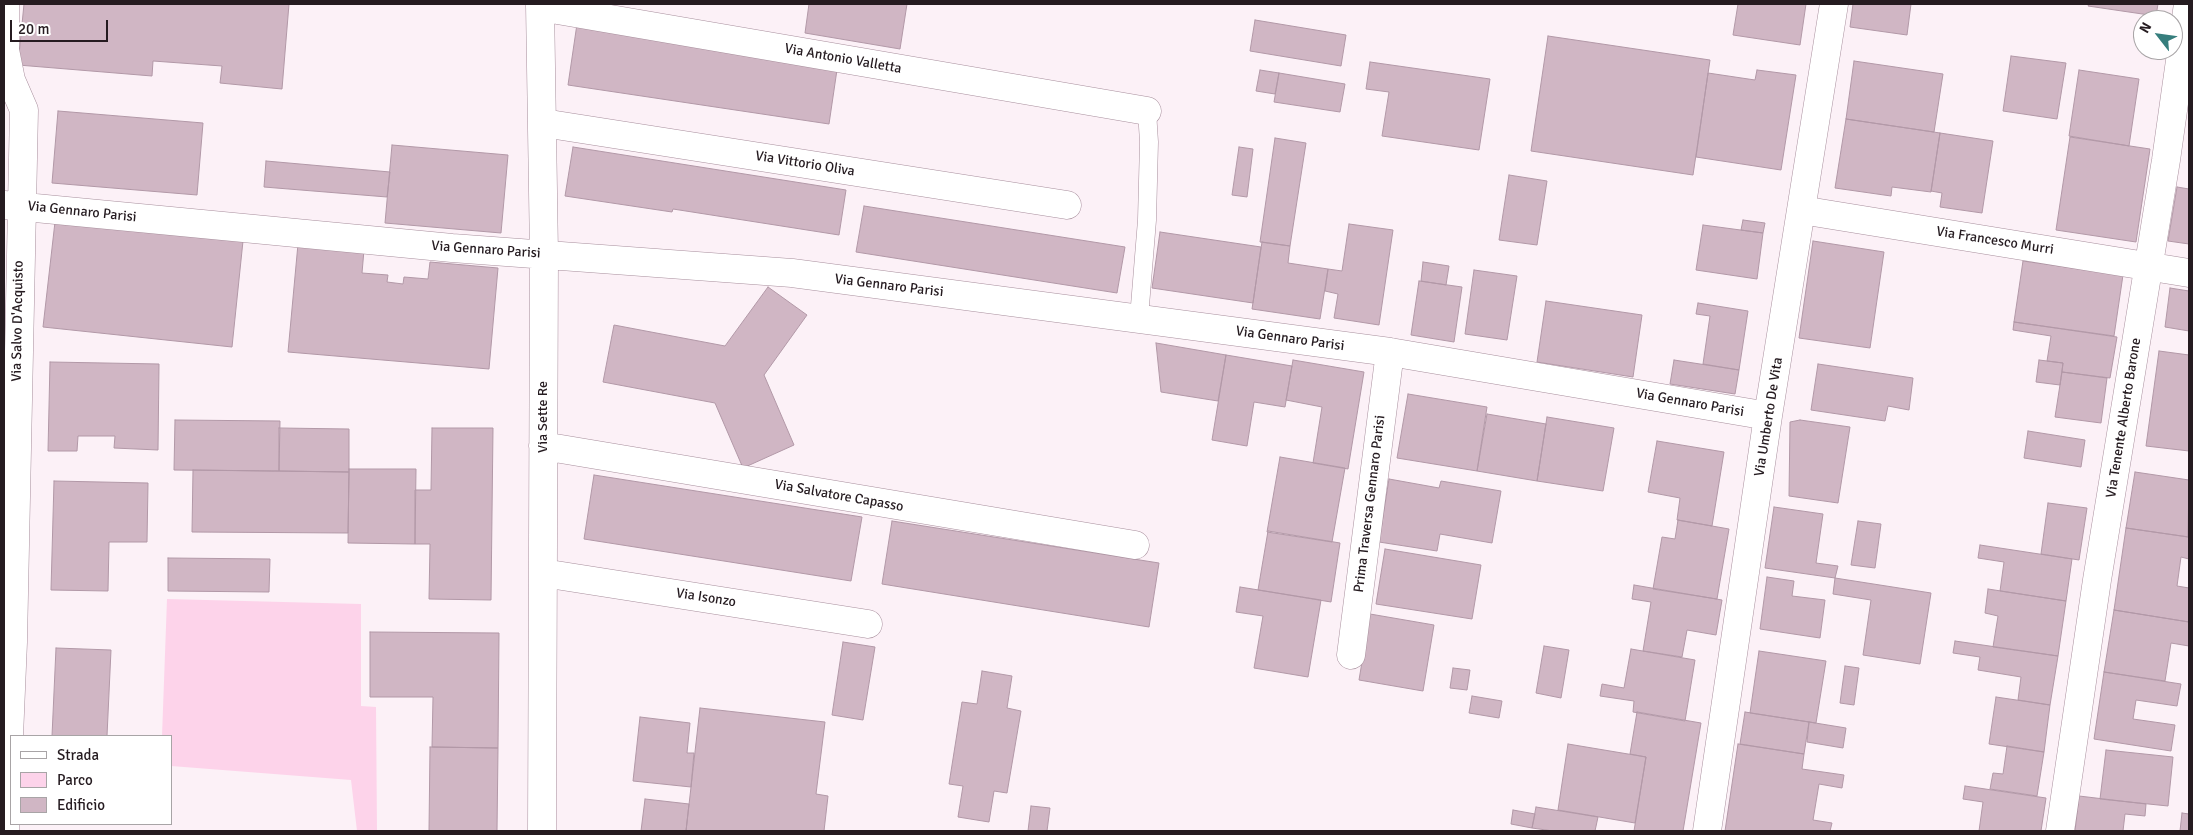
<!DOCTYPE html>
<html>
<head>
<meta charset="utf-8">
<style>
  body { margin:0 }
  #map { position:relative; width:2193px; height:835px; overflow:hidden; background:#fcf1f7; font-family:Signika,sans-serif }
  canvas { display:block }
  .frame { position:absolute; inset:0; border:5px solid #251b20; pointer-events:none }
  .legend { position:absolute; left:10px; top:735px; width:162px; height:90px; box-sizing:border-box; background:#fff; border:1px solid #a8a4a6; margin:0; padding:6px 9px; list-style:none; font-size:15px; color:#251b20 }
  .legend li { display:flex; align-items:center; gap:10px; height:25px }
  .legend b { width:25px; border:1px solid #a8a4a6 }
  .north { position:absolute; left:2133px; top:10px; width:50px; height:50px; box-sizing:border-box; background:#fff; border:1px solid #a8a4a6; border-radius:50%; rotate:300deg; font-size:14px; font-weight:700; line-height:20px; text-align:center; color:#251b20 }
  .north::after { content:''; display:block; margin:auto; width:18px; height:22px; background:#367e7d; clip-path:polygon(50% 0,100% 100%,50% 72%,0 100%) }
  .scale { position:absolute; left:10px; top:20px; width:98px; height:22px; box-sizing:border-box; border:2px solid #251b20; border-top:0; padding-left:6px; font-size:15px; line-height:18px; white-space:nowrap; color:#251b20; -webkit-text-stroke:4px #fff; paint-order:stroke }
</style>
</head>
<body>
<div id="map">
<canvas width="2193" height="835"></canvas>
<div class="frame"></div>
<ul class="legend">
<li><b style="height:6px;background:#fff"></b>Strada</li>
<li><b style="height:14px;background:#fdd3ea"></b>Parco</li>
<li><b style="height:14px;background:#d0b6c4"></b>Edificio</li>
</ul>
<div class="north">N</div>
<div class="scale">20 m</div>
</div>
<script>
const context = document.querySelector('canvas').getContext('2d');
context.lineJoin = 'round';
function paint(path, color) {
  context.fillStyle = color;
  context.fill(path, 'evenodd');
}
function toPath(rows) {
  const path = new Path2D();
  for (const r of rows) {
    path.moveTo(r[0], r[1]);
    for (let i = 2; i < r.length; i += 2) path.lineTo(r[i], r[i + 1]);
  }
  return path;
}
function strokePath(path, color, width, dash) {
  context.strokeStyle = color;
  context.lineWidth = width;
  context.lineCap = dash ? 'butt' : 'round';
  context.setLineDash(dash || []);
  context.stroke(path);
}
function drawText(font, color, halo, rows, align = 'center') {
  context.font = font + ' Signika,sans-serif';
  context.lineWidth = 4;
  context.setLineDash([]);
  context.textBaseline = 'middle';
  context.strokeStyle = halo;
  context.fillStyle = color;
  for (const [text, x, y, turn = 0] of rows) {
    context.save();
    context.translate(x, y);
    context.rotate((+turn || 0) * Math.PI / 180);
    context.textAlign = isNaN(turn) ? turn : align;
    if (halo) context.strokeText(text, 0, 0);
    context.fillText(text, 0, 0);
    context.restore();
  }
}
paint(toPath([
  [167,599,361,604,361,706,376,707,377,831,357,831,351,780,171,766,171,736,162,736]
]), '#fdd3ea');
const building = toPath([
  [24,4,289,4,282,89,220,83,222,66,153,61,152,76,18,65,24,4],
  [809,4,907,4,900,49,805,33,809,4],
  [1738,4,1806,4,1800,45,1733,35,1738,4],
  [1853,4,1911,4,1907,35,1850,27,1853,4],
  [2089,4,2158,4,2156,16,2088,6,2089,4],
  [1255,20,1346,35,1341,66,1250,51,1255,20],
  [577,24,838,63,829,124,568,85,577,24],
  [1548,36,1710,60,1693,175,1531,151,1548,36],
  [2011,56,2066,63,2057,119,2003,111,2011,56],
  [1854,61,1943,74,1934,132,1846,119,1854,61],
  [1370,62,1490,79,1479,150,1382,136,1389,92,1366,89,1370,62],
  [1260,70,1279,73,1275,94,1256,91,1260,70],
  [1757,70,1796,75,1781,170,1696,157,1708,73,1755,80,1757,70],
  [2079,70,2139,79,2129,146,2069,136,2079,70],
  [1279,73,1345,84,1340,112,1274,102,1279,73],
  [58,111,203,123,197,195,52,183,58,111],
  [1846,119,1940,133,1931,192,1892,187,1891,196,1835,188,1846,119],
  [1940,133,1993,141,1982,213,1940,207,1942,193,1931,191,1940,133],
  [2070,137,2150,149,2136,242,2056,230,2070,137],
  [1275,138,1306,143,1290,246,1260,242,1275,138],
  [392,145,508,155,501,233,385,223,392,145],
  [573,147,846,190,839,235,673,209,672,212,565,196,573,147],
  [1239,147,1253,149,1247,197,1232,195,1239,147],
  [266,161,390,172,387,197,264,187,266,161],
  [1509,175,1547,181,1537,245,1499,240,1509,175],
  [2177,187,2189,189,2189,244,2168,241,2177,187],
  [864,206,1125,247,1117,293,856,252,864,206],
  [1743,220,1765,223,1763,233,1741,230,1743,220],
  [55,222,243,241,232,347,43,327,55,222],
  [1349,224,1393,230,1379,325,1334,318,1338,294,1325,291,1328,269,1342,271,1349,224],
  [1703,225,1763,233,1757,279,1696,270,1703,225],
  [1160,232,1261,247,1253,303,1152,288,1160,232],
  [1813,241,1884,252,1870,348,1799,338,1813,241],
  [1262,242,1290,246,1288,263,1328,269,1320,319,1252,309,1262,242],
  [298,244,364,250,362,273,388,275,387,282,403,284,404,277,428,279,430,262,498,268,489,369,288,352,298,244],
  [2023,261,2123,275,2114,336,2014,322,2023,261],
  [1423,262,1449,266,1446,285,1421,281,1423,262],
  [1474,270,1517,276,1507,340,1465,334,1474,270],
  [1419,281,1462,287,1454,342,1411,335,1419,281],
  [768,287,807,315,764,375,794,445,743,468,715,403,603,382,614,325,725,346,768,287],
  [2170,288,2189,291,2189,331,2165,327,2170,288],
  [1546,301,1642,315,1633,377,1537,362,1546,301],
  [1698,303,1748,311,1739,370,1703,364,1710,316,1696,314,1698,303],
  [2014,322,2117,337,2110,378,2062,372,2063,363,2047,361,2051,336,2013,330,2014,322],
  [1156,343,1226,355,1218,401,1161,392,1156,343],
  [2159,351,2189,355,2189,451,2146,446,2159,351],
  [1226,355,1292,366,1285,407,1254,402,1247,446,1212,440,1226,355],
  [1293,360,1364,372,1348,469,1313,463,1322,407,1286,400,1293,360],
  [1674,360,1739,370,1735,394,1670,384,1674,360],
  [2039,360,2063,363,2060,385,2036,382,2039,360],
  [50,362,159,364,158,450,114,448,115,436,78,436,77,451,48,451,50,362],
  [1818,364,1913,378,1909,410,1888,406,1885,421,1811,410,1818,364],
  [2062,372,2107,378,2101,423,2055,417,2062,372],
  [1408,394,1487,407,1477,471,1397,458,1408,394],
  [1487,414,1546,424,1537,481,1477,471,1487,414],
  [1547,417,1614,428,1603,491,1537,481,1547,417],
  [175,420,280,421,279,471,174,470,175,420],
  [1800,420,1850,427,1838,503,1789,496,1790,422,1800,420],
  [279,428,349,429,349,472,279,471,279,428],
  [432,428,493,428,491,600,429,599,430,544,415,544,415,490,431,490,432,428],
  [2028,431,2085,440,2081,467,2024,458,2028,431],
  [1657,441,1724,452,1712,526,1677,520,1680,498,1648,492,1657,441],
  [1280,457,1345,468,1332,542,1267,532,1280,457],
  [349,469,416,469,415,544,348,543,349,469],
  [193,470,349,472,348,533,192,532,193,470],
  [2135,472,2189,480,2188,537,2126,528,2135,472],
  [594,475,862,517,851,581,584,539,594,475],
  [1389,479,1439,488,1441,481,1501,491,1492,543,1440,534,1437,551,1379,542,1389,479],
  [54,481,148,483,147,542,109,542,108,591,51,590,54,481],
  [2048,503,2087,508,2079,560,2041,554,2048,503],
  [1774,507,1823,514,1816,563,1838,566,1835,578,1765,568,1774,507],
  [1678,520,1729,529,1717,599,1653,589,1662,537,1675,539,1678,520],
  [892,521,1159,563,1149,627,882,584,892,521],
  [1858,521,1881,524,1875,568,1851,565,1858,521],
  [2126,528,2189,537,2189,559,2181,557,2177,586,2189,588,2189,622,2114,610,2126,528],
  [1268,531,1340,543,1331,602,1258,590,1268,531],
  [1980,545,2072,559,2066,601,2000,591,2004,562,1978,558,1980,545],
  [1385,549,1481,565,1472,619,1376,604,1385,549],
  [168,558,270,559,269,592,168,591,168,558],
  [1767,577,1794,581,1792,596,1825,600,1820,638,1760,629,1767,577],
  [1835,578,1931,593,1920,664,1863,655,1871,600,1833,594,1835,578],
  [1634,585,1722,600,1716,635,1687,630,1682,657,1643,651,1651,602,1632,599,1634,585],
  [1240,587,1321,600,1308,677,1254,668,1263,616,1236,612,1240,587],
  [1988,589,2066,601,2058,656,1993,647,1998,616,1985,613,1988,589],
  [2114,610,2189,622,2189,646,2171,643,2165,681,2104,672,2114,610],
  [1370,614,1434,625,1423,691,1359,680,1370,614],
  [370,632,499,633,498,748,432,747,433,697,370,697,370,632],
  [1955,641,2058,656,2050,705,2018,700,2021,677,1978,670,1980,657,1953,653,1955,641],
  [843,642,875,647,863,720,832,715,843,642],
  [1544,646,1569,650,1561,698,1536,693,1544,646],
  [56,648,111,650,107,736,52,736,56,648],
  [1631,649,1695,660,1685,721,1633,712,1634,701,1600,696,1602,684,1624,688,1631,649],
  [1759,651,1826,661,1816,723,1750,713,1759,651],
  [1845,666,1859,668,1854,705,1840,703,1845,666],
  [1453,668,1470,670,1467,690,1450,688,1453,668],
  [982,671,1012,676,1007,708,1021,711,1007,793,994,791,989,822,958,817,963,786,949,784,962,702,977,704,982,671],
  [2104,672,2181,684,2177,706,2136,700,2133,719,2175,725,2171,751,2094,739,2104,672],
  [1472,696,1502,701,1499,718,1469,713,1472,696],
  [1996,697,2050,705,2044,752,1989,744,1996,697],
  [700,708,825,722,816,794,828,796,824,831,686,831,700,708],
  [1637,712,1701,723,1683,831,1634,831,1646,757,1630,754,1637,712],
  [1745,712,1809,722,1804,754,1740,744,1745,712],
  [640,717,690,723,687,753,694,753,691,787,633,781,640,717],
  [1809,722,1846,728,1843,748,1807,742,1809,722],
  [1568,744,1646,757,1635,823,1558,810,1568,744],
  [1738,744,1804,754,1802,769,1844,775,1842,788,1819,784,1813,820,1832,823,1830,831,1725,831,1738,744],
  [2007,746,2044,752,2037,796,1990,789,1993,773,2003,774,2007,746],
  [430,747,498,748,497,831,429,831,430,747],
  [2106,750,2173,757,2168,806,2100,799,2106,750],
  [1965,786,2046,798,2041,831,1979,831,1983,802,1963,799,1965,786],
  [2079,796,2146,804,2145,816,2125,814,2123,831,2075,831,2079,796],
  [645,799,689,804,686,831,641,831,645,799],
  [1031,806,1050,808,1047,831,1028,831,1031,806],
  [1536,807,1598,817,1595,831,1553,831,1532,828,1536,807],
  [1513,810,1535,814,1532,828,1511,824,1513,810],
  [2182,813,2189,814,2189,831,2180,831,2182,813]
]);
paint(building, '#d0b6c4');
strokePath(building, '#b298a7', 1);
const lane = toPath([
  [1139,318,1147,220,1149,142,1147,111]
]);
const street = toPath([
  [5,4,5,50,11,80,24,110,13,642,5,831],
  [540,4,544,254,542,831],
  [540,7,1147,111],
  [543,123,1067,205],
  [4,205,452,248,792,273,1390,352,1768,416],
  [1801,210,2189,273],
  [543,446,1135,545],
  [543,573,868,624],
  [1351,655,1390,352],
  [1707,831,1768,416,1834,4],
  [2060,831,2097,580,2166,160,2188,4]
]);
strokePath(lane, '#a88f9d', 19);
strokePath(street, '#a88f9d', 29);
strokePath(lane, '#fff', 18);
strokePath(street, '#fff', 28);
drawText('14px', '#251b20', '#fff', [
  ["Via Antonio Valletta",843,59,10],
  ["Via Vittorio Oliva",805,164,9],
  ["Via Gennaro Parisi",82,212,6],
  ["Via Francesco Murri",1995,241,9],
  ["Via Gennaro Parisi",486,250,4],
  ["Via Gennaro Parisi",889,286,7],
  ["Via Salvo D'Acquisto",18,321,-89],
  ["Via Gennaro Parisi",1290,339,8],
  ["Via Gennaro Parisi",1690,403,10],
  ["Via Sette Re",543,417,-90],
  ["Via Umberto De Vita",1769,417,-81],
  ["Via Tenente Alberto Barone",2124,418,-81],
  ["Via Salvatore Capasso",839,496,10],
  ["Prima Traversa Gennaro Parisi",1370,504,-83],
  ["Via Isonzo",706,598,9]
]);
</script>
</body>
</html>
